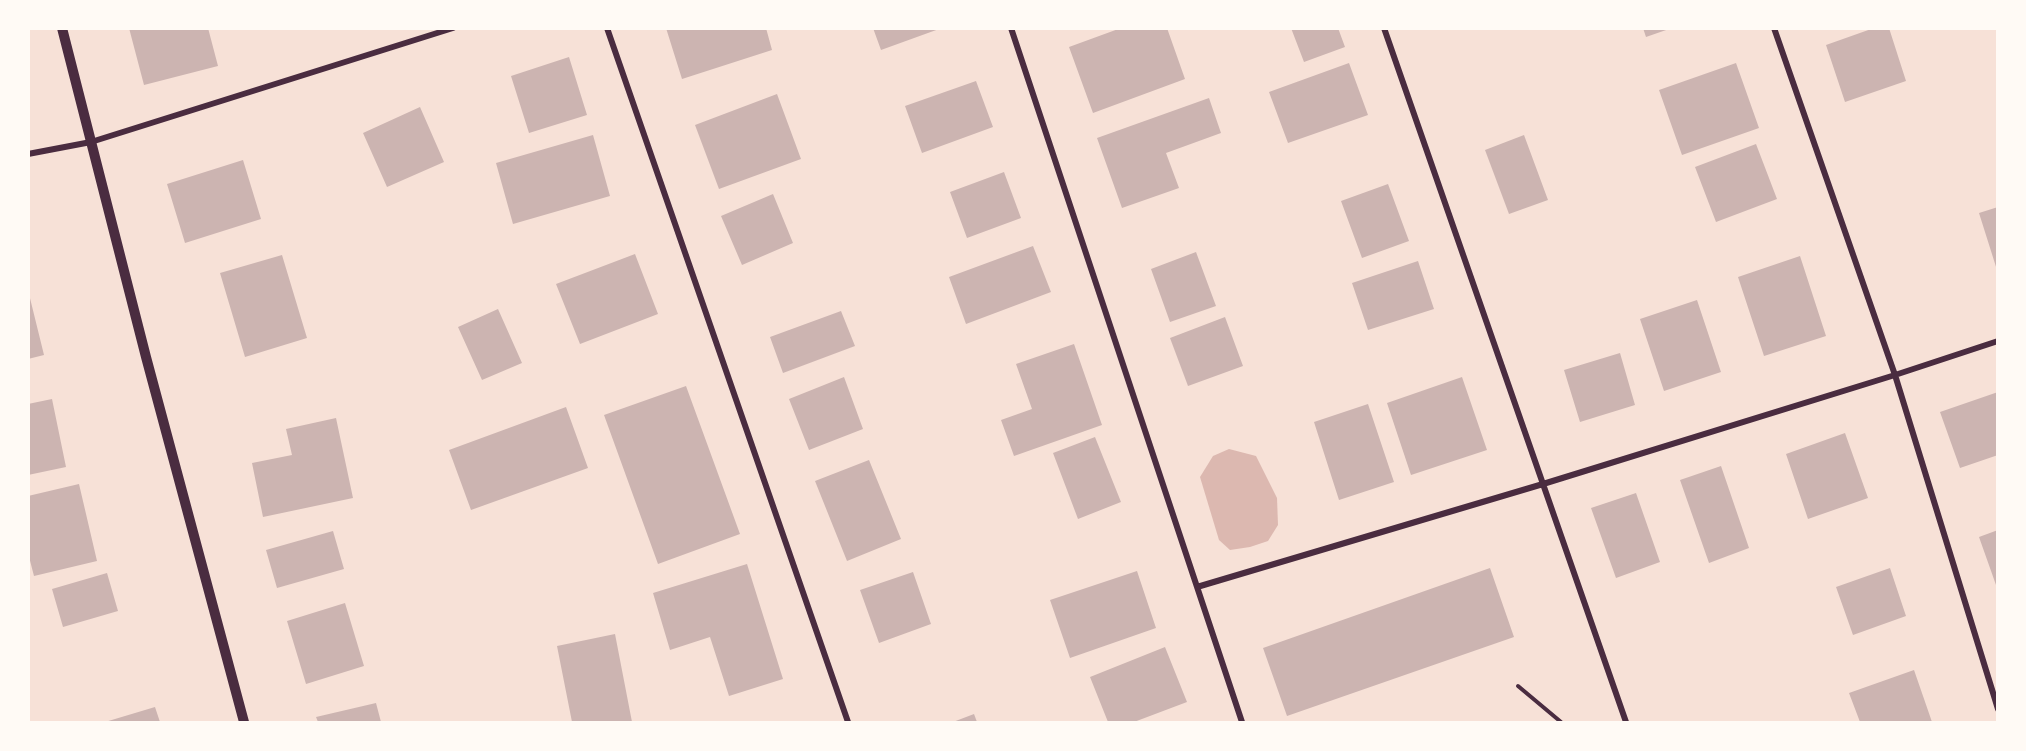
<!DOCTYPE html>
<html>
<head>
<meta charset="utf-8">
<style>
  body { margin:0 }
  #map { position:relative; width:2026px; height:751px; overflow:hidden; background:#f7e1d7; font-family:Lato,sans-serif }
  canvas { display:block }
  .frame { position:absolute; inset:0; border:30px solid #fffaf5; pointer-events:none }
</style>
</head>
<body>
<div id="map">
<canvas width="2026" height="751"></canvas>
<div class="frame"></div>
</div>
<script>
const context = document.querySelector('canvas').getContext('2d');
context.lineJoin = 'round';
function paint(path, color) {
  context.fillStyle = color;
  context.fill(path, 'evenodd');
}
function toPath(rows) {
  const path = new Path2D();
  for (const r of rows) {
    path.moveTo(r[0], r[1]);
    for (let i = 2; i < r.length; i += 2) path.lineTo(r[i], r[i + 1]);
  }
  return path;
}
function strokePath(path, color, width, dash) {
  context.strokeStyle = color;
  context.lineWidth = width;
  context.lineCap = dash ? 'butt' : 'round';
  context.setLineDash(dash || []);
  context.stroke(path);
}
paint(toPath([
  [1229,449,1256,456,1277,498,1278,525,1268,541,1250,547,1230,550,1219,540,1200,477,1213,456]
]), '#dcb8b0');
paint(toPath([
  [129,28,208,28,218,66,144,85],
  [666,28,766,28,772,50,682,79],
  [873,28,939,28,939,29,881,50],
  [1121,28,1167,28,1185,79,1093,113,1069,47],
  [1291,28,1338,28,1345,47,1304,62],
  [1643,28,1669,28,1669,29,1646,37],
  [1874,28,1889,28,1906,81,1845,102,1826,45],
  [569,57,587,115,529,133,511,76],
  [1349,63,1368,115,1288,143,1269,92],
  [1736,63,1759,128,1682,155,1659,90],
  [976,81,993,127,922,153,905,106],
  [777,94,801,159,719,189,695,125],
  [1209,98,1221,133,1166,153,1179,188,1122,208,1097,138],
  [420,107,444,162,387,187,363,133],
  [593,135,610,196,513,224,496,163],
  [1524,135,1548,200,1509,214,1485,150],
  [1756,144,1777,199,1716,222,1695,167],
  [243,160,261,219,185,243,167,184],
  [1004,172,1021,218,967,238,950,192],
  [1388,184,1409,241,1362,258,1341,201],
  [773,194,793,243,742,265,721,216],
  [1998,207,1998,270,1997,270,1979,213],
  [1033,246,1051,292,966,324,949,277],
  [1196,252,1216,306,1170,322,1151,269],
  [635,254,658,314,580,344,556,284],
  [282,255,307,338,245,357,220,273],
  [1800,256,1826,336,1764,356,1738,277],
  [1418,261,1434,309,1368,330,1352,283],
  [28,290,44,355,28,359],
  [1697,300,1721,372,1664,391,1640,319],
  [498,309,522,363,482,380,458,327],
  [841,311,855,346,783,373,770,337],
  [1225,317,1243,366,1188,386,1170,338],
  [1074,344,1102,425,1014,456,1001,420,1032,409,1016,364],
  [1620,353,1635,405,1580,422,1564,370],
  [844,377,863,429,809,450,789,399],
  [1462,377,1487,450,1411,475,1387,403],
  [686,386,740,534,658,564,604,415],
  [1998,392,1998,455,1960,468,1940,412],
  [52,399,66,467,28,475,28,404],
  [1368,404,1394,482,1339,500,1314,422],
  [566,407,588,468,471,510,449,450],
  [336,418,353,498,263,517,252,463,292,455,286,429],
  [1845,433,1868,498,1808,519,1786,454],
  [1095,437,1121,502,1078,519,1053,453],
  [869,460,901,539,847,561,815,481],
  [1721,466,1749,548,1709,563,1680,480],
  [79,484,97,561,34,576,28,553,28,496],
  [1636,493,1660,562,1616,578,1591,508],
  [1998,530,1998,584,1996,585,1979,537],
  [333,531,344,569,277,588,266,550],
  [747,564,783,679,729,696,710,637,670,650,653,593],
  [1490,568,1514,637,1287,716,1263,648],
  [1890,568,1906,616,1853,635,1836,587],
  [1137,571,1156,628,1070,658,1050,600],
  [913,572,931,624,879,643,860,590],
  [107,573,118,611,63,627,52,589],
  [345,603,364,666,306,684,287,621],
  [615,634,632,722,572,722,557,646],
  [1165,647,1187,702,1134,722,1108,722,1090,677],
  [1914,670,1932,722,1860,722,1849,693],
  [376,703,381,722,318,722,316,717],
  [155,707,160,722,105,722],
  [974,714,977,722,953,722]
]), '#ccb4b1');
strokePath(toPath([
  [1518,686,1561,722]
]), '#4a2c40', 4);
strokePath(toPath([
  [607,28,848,722],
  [1011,28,1242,722],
  [1384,28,1626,722],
  [1774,28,1895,375,1998,709],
  [28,154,91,142,453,28],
  [1197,587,1543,484,1895,375,1998,341]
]), '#4a2c40', 6);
strokePath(toPath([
  [62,28,146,357,244,722]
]), '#4a2c40', 10);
</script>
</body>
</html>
